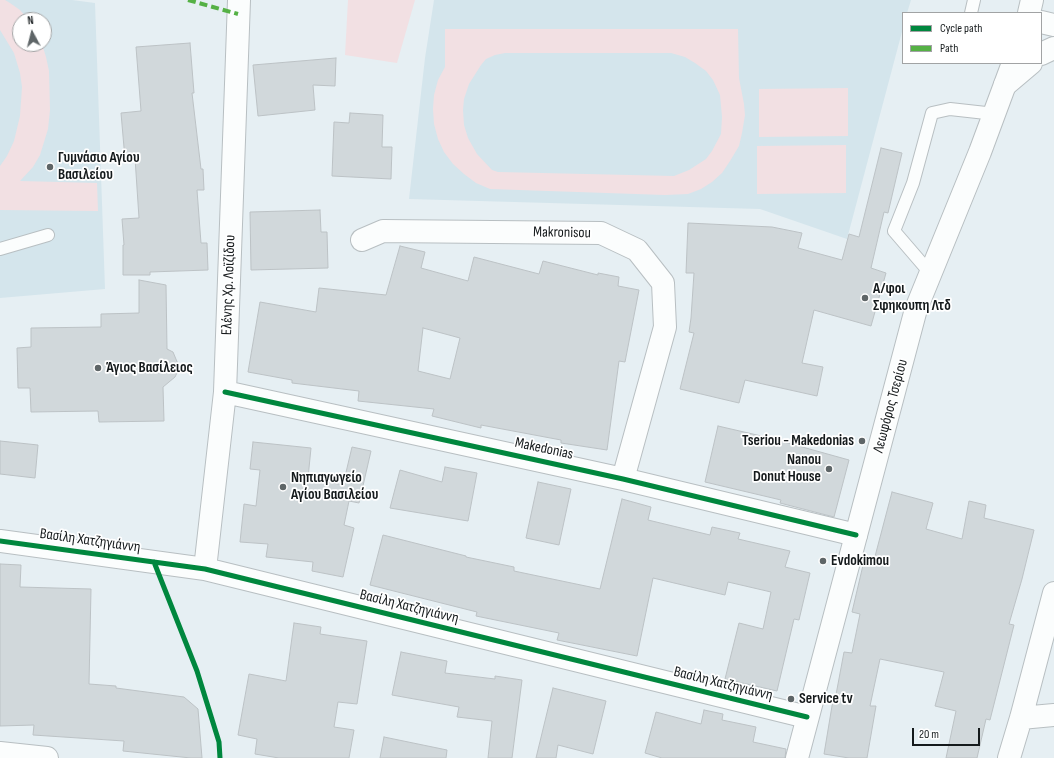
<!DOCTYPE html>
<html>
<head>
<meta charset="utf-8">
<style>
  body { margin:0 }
  #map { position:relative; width:1054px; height:758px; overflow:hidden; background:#e6eff3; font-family:"Sofia Sans Condensed",sans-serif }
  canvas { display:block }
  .legend { position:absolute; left:902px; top:12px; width:140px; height:52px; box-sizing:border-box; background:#fff; border:1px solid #a1a3a4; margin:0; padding:5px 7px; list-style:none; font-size:12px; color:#151a1c }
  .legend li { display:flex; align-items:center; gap:8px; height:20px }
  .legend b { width:20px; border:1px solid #a1a3a4 }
  .north { position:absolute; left:12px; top:12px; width:40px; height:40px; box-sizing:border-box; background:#fff; border:1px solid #a1a3a4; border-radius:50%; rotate:353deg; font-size:11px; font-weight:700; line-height:16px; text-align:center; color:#151a1c }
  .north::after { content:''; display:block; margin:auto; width:14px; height:18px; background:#5e6567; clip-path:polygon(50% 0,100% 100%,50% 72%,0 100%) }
  .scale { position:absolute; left:912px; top:728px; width:68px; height:18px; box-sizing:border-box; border:2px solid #151a1c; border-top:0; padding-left:5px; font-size:12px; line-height:14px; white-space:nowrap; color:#151a1c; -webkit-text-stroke:3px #fff; paint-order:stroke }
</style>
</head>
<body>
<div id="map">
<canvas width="1054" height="758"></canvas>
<ul class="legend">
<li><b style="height:5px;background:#00873e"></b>Cycle path</li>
<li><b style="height:5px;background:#55b145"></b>Path</li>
</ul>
<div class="north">N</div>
<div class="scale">20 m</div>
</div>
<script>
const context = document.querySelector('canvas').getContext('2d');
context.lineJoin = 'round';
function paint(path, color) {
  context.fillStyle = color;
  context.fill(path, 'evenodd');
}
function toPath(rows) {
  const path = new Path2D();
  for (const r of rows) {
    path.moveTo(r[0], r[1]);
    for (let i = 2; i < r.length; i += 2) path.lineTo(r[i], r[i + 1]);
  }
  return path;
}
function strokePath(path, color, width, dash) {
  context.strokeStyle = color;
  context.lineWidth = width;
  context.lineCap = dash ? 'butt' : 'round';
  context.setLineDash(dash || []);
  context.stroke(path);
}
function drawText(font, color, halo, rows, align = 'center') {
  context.font = font + ' "Sofia Sans Condensed",sans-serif';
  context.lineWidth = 3.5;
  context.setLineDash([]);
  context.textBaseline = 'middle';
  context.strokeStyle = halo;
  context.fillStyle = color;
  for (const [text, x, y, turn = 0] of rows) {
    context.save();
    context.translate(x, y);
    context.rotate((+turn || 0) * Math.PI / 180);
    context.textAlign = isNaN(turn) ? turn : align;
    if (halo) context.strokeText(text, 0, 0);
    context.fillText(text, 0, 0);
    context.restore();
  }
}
paint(toPath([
  [0,0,72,0,95,3,105,289,0,298],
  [20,20,44,20,44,44,20,44],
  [434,0,911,0,907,13,903,13,903,28,847,239,760,209,409,199,425,58]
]), '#d4e5ec');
paint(toPath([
  [0,0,5,0,10,3,20,10,29,20,20,20,20,44,42,44,46,57,49,71,50,110,48,129,40,155,33,167,20,181,97,183,98,211,0,210,0,166,7,156,14,141,20,116,22,87,20,73,14,53,0,30],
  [348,0,415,0,397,63,345,55],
  [445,29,738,29,739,78,744,104,745,115,742,133,739,146,730,161,722,173,712,182,701,189,688,194,665,195,490,189,476,183,464,174,453,164,444,152,438,139,434,124,433,109,434,95,438,80,445,67],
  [505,53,671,53,685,57,695,63,706,71,713,80,720,95,722,117,721,134,712,151,706,159,689,170,674,176,498,172,492,170,477,154,468,138,464,125,463,110,464,99,469,84,481,65,486,59,495,55],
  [848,88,848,136,759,137,759,89],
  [846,145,846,193,757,194,757,146]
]), '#f2e0e3');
const building = toPath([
  [190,43,194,93,192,93,201,169,203,169,204,190,197,190,201,243,207,243,208,270,150,272,150,275,123,275,123,245,124,245,122,219,139,218,135,158,125,159,121,113,141,111,136,47,190,43],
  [336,58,335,86,313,85,315,110,258,116,253,65,336,58],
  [350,113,383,115,382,147,392,147,391,179,332,176,334,122,349,123,350,113],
  [881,148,902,153,888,213,884,212,871,268,886,273,871,326,814,310,802,363,823,367,817,396,745,380,739,403,680,389,694,333,689,332,691,318,694,273,686,273,688,223,772,227,802,233,798,248,842,260,849,234,859,237,881,148],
  [320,210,321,232,327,232,328,268,251,270,250,212,320,210],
  [400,246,425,252,421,268,468,281,474,257,539,274,543,261,598,275,598,273,619,277,618,286,639,290,625,362,619,361,607,450,561,443,561,440,481,425,481,428,432,416,434,409,358,401,359,391,292,383,292,380,248,372,260,302,316,312,319,288,386,295,400,246],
  [423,328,460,338,450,379,418,371,423,328],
  [139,280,166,285,167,349,173,352,178,364,178,371,175,377,163,387,164,421,99,422,98,411,31,412,30,388,18,388,17,348,31,347,31,328,101,327,101,314,139,313,139,280],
  [718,426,770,438,849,460,834,517,780,503,781,500,705,482,718,426],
  [0,441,38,445,35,478,0,474,0,441],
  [253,442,311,448,308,478,343,485,352,447,371,451,359,503,349,501,344,525,354,528,343,577,312,571,313,562,266,557,268,544,240,542,244,504,256,506,260,470,250,469,253,442],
  [445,467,477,473,468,521,390,508,400,470,442,482,445,467],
  [538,482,571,489,559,545,526,538,538,482],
  [892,492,933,503,926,529,962,539,969,501,986,505,984,518,1034,530,1022,579,1009,624,1014,625,990,720,986,719,977,758,946,758,956,711,935,706,944,672,880,659,870,706,876,706,867,758,849,758,824,754,833,700,835,700,844,652,852,653,860,614,852,612,864,561,873,564,892,492],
  [622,499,651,507,648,520,710,535,712,527,740,533,738,539,790,551,785,567,810,573,799,620,794,619,777,691,725,679,739,623,763,629,771,592,728,582,725,595,653,578,637,656,557,640,559,633,476,616,477,612,370,585,383,535,466,556,466,557,514,567,514,571,600,589,622,499],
  [0,564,21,565,20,587,91,589,89,684,116,686,116,688,184,697,198,709,202,758,191,758,123,751,124,741,33,735,34,725,0,726,0,564],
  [294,623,321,627,320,634,367,641,357,704,338,702,334,727,354,730,349,758,279,758,255,754,257,739,238,735,249,674,286,681,294,623],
  [401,652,447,661,445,673,495,679,495,676,522,680,512,758,488,758,492,721,457,717,459,707,392,695,401,652],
  [553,688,606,701,593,754,558,745,556,758,536,758,553,688],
  [704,710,723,714,722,720,756,727,753,742,786,749,785,758,662,758,645,753,656,712,701,724,704,710],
  [384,737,447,750,446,758,380,758,384,737]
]);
paint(building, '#d1d8db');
strokePath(building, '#bcc2c5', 1);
const lane = toPath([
  [971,13,974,0],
  [0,249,48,235],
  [931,274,894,231,913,183,932,113,950,109,995,114]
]);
const street = toPath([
  [362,240,383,231,601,233,637,250,663,283,665,327,623,479],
  [225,392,623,479,856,535],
  [0,541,205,569,807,717],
  [205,569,225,392,239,0],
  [1021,718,1054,715],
  [0,753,47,758],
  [1009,758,1021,718,1054,593]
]);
const secondary = toPath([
  [1041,22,1054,25],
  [1041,54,1054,48],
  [1005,85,1031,63]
]);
const primary = toPath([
  [1029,13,1032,0],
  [797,758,916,309,980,152,1013,63]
]);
strokePath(lane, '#b8bfc2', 14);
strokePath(street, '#b8bfc2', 24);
strokePath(secondary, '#b8bfc2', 24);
strokePath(primary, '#b8bfc2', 24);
strokePath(lane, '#fbfdfd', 12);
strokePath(street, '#fbfdfd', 22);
strokePath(secondary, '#fbfdfd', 22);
strokePath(primary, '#fbfdfd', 22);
strokePath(toPath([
  [188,0,238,14]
]), '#55b145', 4, [8, 4]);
strokePath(toPath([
  [225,392,623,479,856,535],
  [0,541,205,569,807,717],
  [154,562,197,671,219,742,220,758]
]), '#00873e', 5);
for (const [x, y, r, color] of [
  [50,167,4,"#5e6567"],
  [865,298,4,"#5e6567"],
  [98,368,4,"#5e6567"],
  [862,441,4,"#5e6567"],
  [829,469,4,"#5e6567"],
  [283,487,4,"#5e6567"],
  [823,561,4,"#5e6567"],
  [791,699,4,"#5e6567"]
]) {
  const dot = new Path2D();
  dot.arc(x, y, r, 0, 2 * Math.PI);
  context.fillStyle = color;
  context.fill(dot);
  strokePath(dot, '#fff', 1.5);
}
drawText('bold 15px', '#151a1c', '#fff', [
  ["Γυμνάσιο Αγίου",58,158],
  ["Βασιλείου",58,175],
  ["Α/φοι",873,289],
  ["Σφηκουπη Λτδ",873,306],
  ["Άγιος Βασίλειος",106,368],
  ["Tseriou - Makedonias",854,441,"right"],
  ["Nanou",821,460,"right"],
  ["Donut House",821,477,"right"],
  ["Νηπιαγωγείο",291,478],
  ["Αγίου Βασιλείου",291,495],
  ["Evdokimou",831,561],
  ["Service tv",799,699]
], 'left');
drawText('15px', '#151a1c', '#fff', [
  ["Makronisou",562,233,1],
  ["Ελένης Χρ. Λοϊζίδου",229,285,-88],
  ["Λεωφόρος Τσερίου",891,406,-75],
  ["Makedonias",544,449,12],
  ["Βασίλη Χατζηγιάννη",90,541,8],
  ["Βασίλη Χατζηγιάννη",409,607,14],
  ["Βασίλη Χατζηγιάννη",723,684,14]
]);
</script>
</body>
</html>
